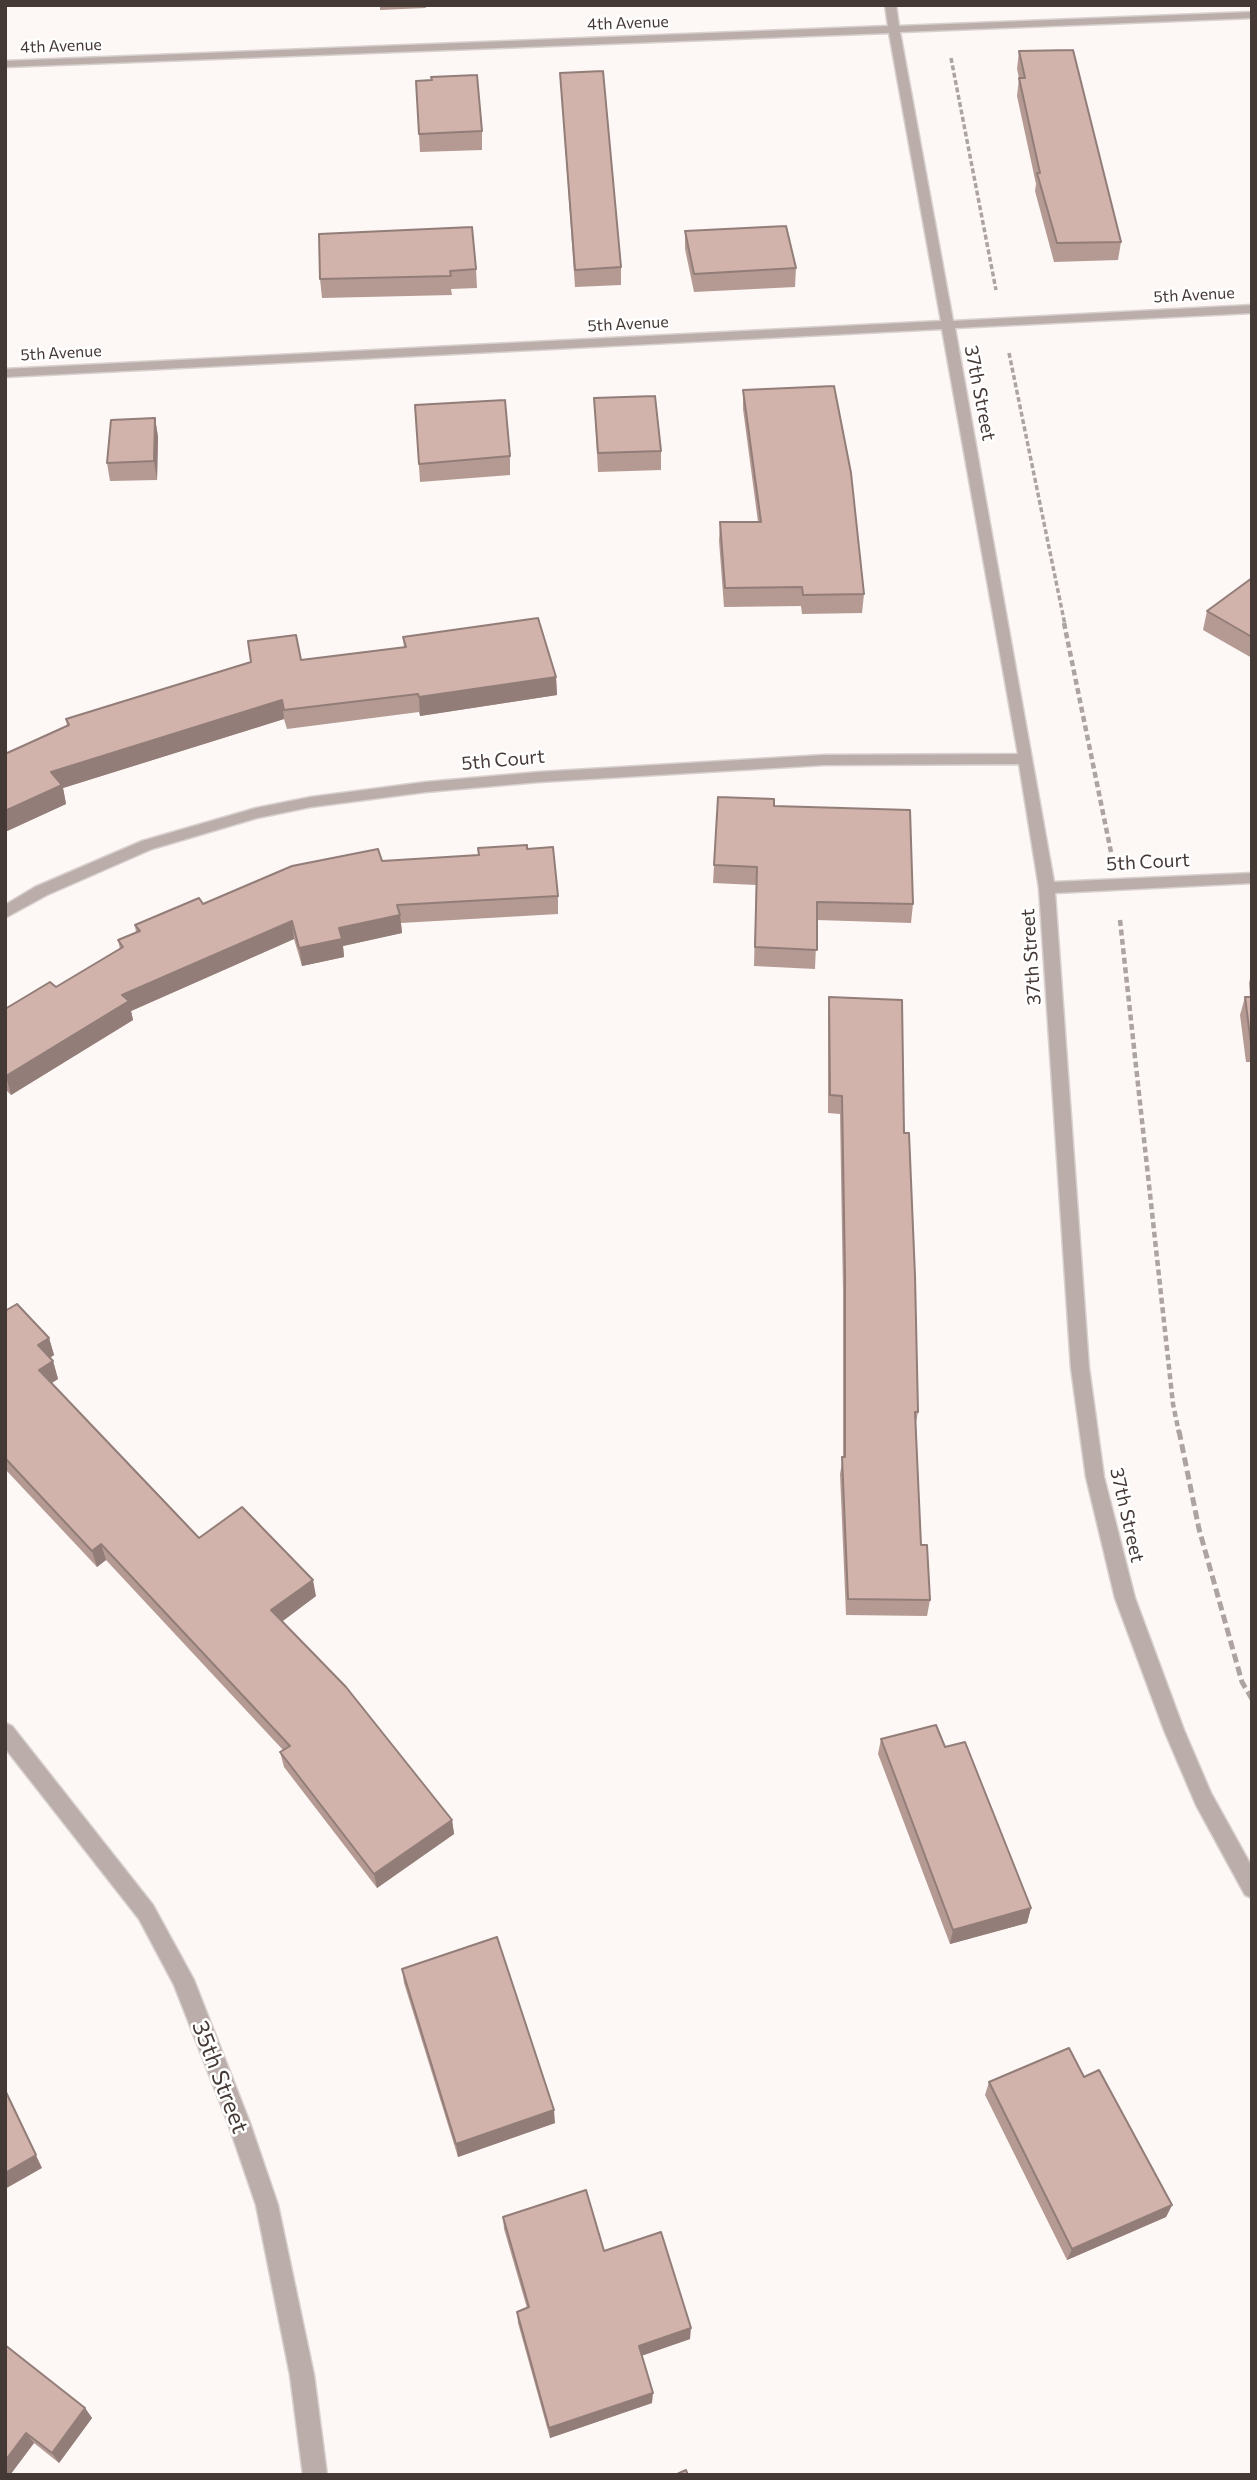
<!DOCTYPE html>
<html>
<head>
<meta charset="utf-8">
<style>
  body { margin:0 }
  #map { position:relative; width:1257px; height:2480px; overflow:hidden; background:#fdf7f5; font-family:Commissioner,sans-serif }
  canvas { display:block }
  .frame { position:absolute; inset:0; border:7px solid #453935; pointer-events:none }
</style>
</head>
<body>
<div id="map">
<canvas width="1257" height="2480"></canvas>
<div class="frame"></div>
</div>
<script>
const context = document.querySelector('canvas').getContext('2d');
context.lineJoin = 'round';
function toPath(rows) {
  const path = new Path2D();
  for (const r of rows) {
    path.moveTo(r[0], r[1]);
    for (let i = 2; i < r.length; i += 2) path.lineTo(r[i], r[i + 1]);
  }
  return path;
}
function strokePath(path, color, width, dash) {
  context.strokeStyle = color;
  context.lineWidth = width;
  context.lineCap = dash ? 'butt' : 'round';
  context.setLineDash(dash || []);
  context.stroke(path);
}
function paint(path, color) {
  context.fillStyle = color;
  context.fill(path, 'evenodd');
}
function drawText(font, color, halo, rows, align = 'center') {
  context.font = font + ' Commissioner,sans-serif';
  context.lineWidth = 5;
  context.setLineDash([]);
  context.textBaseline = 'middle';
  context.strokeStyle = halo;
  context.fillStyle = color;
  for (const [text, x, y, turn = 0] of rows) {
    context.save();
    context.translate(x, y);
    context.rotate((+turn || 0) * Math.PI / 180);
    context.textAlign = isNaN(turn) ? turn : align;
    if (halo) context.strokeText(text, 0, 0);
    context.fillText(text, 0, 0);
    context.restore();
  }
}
const minor = toPath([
  [885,5,896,5,899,26,1252,12,1252,18,900,32,953,321,1252,305,1252,313,955,328,1054,882,1252,873,1252,883,1055,893,1089,1368,1104,1477,1135,1598,1184,1730,1211,1793,1252,1867,1252,1898,1245,1895,1196,1805,1164,1730,1115,1598,1086,1477,1071,1368,1039,888,1019,764,824,765,539,782,426,792,311,807,257,818,152,849,47,895,5,918,5,905,35,887,142,841,256,808,311,797,426,782,539,772,824,755,1018,754,942,329,5,377,5,369,941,321,889,33,5,67,5,61,888,26,885,5],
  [5,1723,12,1726,153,1905,194,1980,250,2123,278,2205,314,2375,327,2475,303,2475,290,2375,256,2205,228,2123,174,1985,139,1919,5,1748,5,1723]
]);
strokePath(minor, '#d8d1cf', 3);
strokePath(toPath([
  [951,58,996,290],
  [1009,353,1065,625]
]), '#ada4a1', 3.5, [5, 2.5]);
strokePath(toPath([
  [1064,623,1111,852],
  [1120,920,1173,1404,1179,1433]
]), '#ada4a1', 4.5, [6, 3.5]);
strokePath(toPath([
  [1179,1431,1199,1529,1242,1682,1252,1699]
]), '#ada4a1', 5, [9, 4.5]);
paint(minor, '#bbaeaa');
paint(toPath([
  [380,5,425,5,426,8,380,10],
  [1019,51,1121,242,1118,260,1054,262,1035,191,1036,184,1017,96,1019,78,1017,69],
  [560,73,621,267,621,285,575,287],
  [432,80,482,131,482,150,420,152,416,81],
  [685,231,796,268,795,287,694,292,685,249],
  [476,269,477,288,451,289,452,295,322,298,320,279],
  [743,390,864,594,862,613,802,614,801,606,724,607,719,541,720,522,758,522,743,409],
  [594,398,661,451,661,470,598,472],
  [415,405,510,456,510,475,420,482],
  [155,418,158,437,157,480,110,481,107,463],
  [1252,578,1252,658,1203,630,1207,611],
  [403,637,556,677,557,695,420,716,419,712,287,729,284,719,63,788,66,804,5,832,67,726,66,719,301,660,404,648],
  [718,797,774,806,913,904,911,923,817,920,815,969,754,966,756,885,713,883],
  [527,849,558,896,558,914,401,923,402,933,343,946,344,957,302,966,294,939,131,1011,133,1020,11,1095,5,1089,5,1009,56,987,120,949,118,940,136,933,135,925,203,904,382,861,479,855],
  [1252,971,1252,1062,1246,1062,1240,1015,1245,997,1250,997,1249,983],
  [829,997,904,1133,918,1412,916,1423,921,1545,930,1600,927,1616,846,1615,840,1474,843,1457,843,1292,840,1114,828,1113,828,1016],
  [5,1311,49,1338,54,1355,50,1358,53,1361,58,1379,52,1383,199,1538,316,1596,282,1621,452,1820,454,1834,377,1888,284,1767,280,1752,283,1750,106,1560,97,1567,5,1469],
  [881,1739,945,1747,1031,1908,1027,1923,950,1944,878,1754],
  [402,1969,555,2123,458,2157,404,1983],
  [1084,2077,1172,2205,1166,2217,1067,2260,985,2095,989,2082],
  [503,2217,604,2251,690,2339,641,2356,652,2403,550,2438,518,2323,517,2312,527,2308,504,2229],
  [5,2345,85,2408,92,2418,59,2463,34,2443,10,2475]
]), '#b49a93');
paint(toPath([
  [155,418,158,437,157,480,154,461],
  [556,677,557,695,420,716,419,697],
  [282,700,284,719,63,788,66,804,5,832,5,811,51,772],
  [400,915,402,933,343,946,344,957,302,966,299,948,339,928],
  [292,921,294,939,131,1011,133,1020,11,1095,6,1076,122,995],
  [49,1338,54,1355,43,1362,38,1345],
  [53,1361,58,1379,45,1387,39,1370],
  [101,1544,106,1560,97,1567,92,1551],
  [313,1580,316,1596,275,1627,271,1610],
  [452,1820,454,1834,377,1888,374,1874],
  [1031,1908,1027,1923,950,1944,953,1930],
  [5,2089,42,2168,5,2189],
  [554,2110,555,2123,458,2157,456,2144],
  [1172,2205,1166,2217,1067,2260,1072,2249],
  [691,2328,690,2339,638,2357,639,2346],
  [653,2393,652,2403,550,2438,549,2428],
  [85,2408,92,2418,59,2463,52,2453],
  [26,2433,34,2443,10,2475,5,2475,5,2461]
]), '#927d78');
const building = toPath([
  [1073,50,1121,242,1057,243,1037,173,1040,173,1019,78,1025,78,1019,51,1073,50],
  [603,71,621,267,575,270,560,73,603,71],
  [477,75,482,131,419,134,416,81,432,80,431,77,477,75],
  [786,226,796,268,694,274,685,231,786,226],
  [472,227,476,269,450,271,451,276,320,279,319,234,472,227],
  [834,386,851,473,864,594,803,595,802,587,725,588,720,522,761,522,743,390,834,386],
  [655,396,661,451,598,453,594,398,655,396],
  [505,400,510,456,419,464,415,405,505,400],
  [155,418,154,461,107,463,111,420,155,418],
  [1252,578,1252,637,1207,611,1252,578],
  [538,618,556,677,419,697,418,694,284,710,282,700,51,772,62,785,5,811,5,754,69,725,66,719,251,662,248,641,296,635,301,660,406,647,403,637,538,618],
  [718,797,774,799,774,806,910,810,913,904,817,902,817,950,755,947,757,867,714,865,718,797],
  [527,845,527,849,553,847,558,896,397,905,400,915,339,928,342,939,299,948,292,921,122,995,129,1001,6,1076,5,1076,5,1009,50,982,56,987,123,947,118,940,140,931,135,925,199,898,203,904,292,866,378,849,382,861,479,855,478,848,527,845],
  [829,997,902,1000,904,1133,909,1133,915,1276,918,1412,915,1412,921,1545,927,1545,930,1600,848,1599,842,1457,845,1457,845,1274,842,1096,830,1095,829,997],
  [1245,997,1252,997,1252,1044,1251,1044,1245,997],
  [17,1304,49,1338,38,1345,53,1361,39,1370,199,1538,242,1507,313,1580,271,1610,346,1687,452,1820,374,1874,280,1752,290,1746,101,1544,92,1551,5,1458,5,1311,17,1304],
  [936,1725,945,1747,965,1742,1031,1908,953,1930,881,1739,936,1725],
  [497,1937,554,2110,456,2144,402,1969,497,1937],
  [1069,2048,1084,2077,1099,2070,1172,2205,1072,2249,989,2082,1069,2048],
  [5,2090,36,2155,5,2173,5,2090],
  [586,2190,604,2251,661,2232,691,2328,639,2346,653,2393,549,2428,517,2312,529,2307,503,2217,586,2190],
  [5,2345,85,2408,52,2453,26,2433,5,2461,5,2345],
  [686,2470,688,2475,675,2475,686,2470]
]);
paint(building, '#d1b3ab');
strokePath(building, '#927d78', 2);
drawText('16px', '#453935', '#fff', [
  ["4th Avenue",628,23,-2],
  ["4th Avenue",61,46,-2],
  ["5th Avenue",1194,295,-3],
  ["5th Avenue",628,324,-3],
  ["5th Avenue",61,353,-3]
]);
drawText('19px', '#453935', '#fff', [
  ["37th Street",980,393,79],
  ["5th Court",503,760,-5],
  ["5th Court",1148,862,-3],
  ["37th Street",1031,957,-94],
  ["37th Street",1127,1515,77]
]);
drawText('23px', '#453935', '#fff', [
  ["35th Street",220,2077,69]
]);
</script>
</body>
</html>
